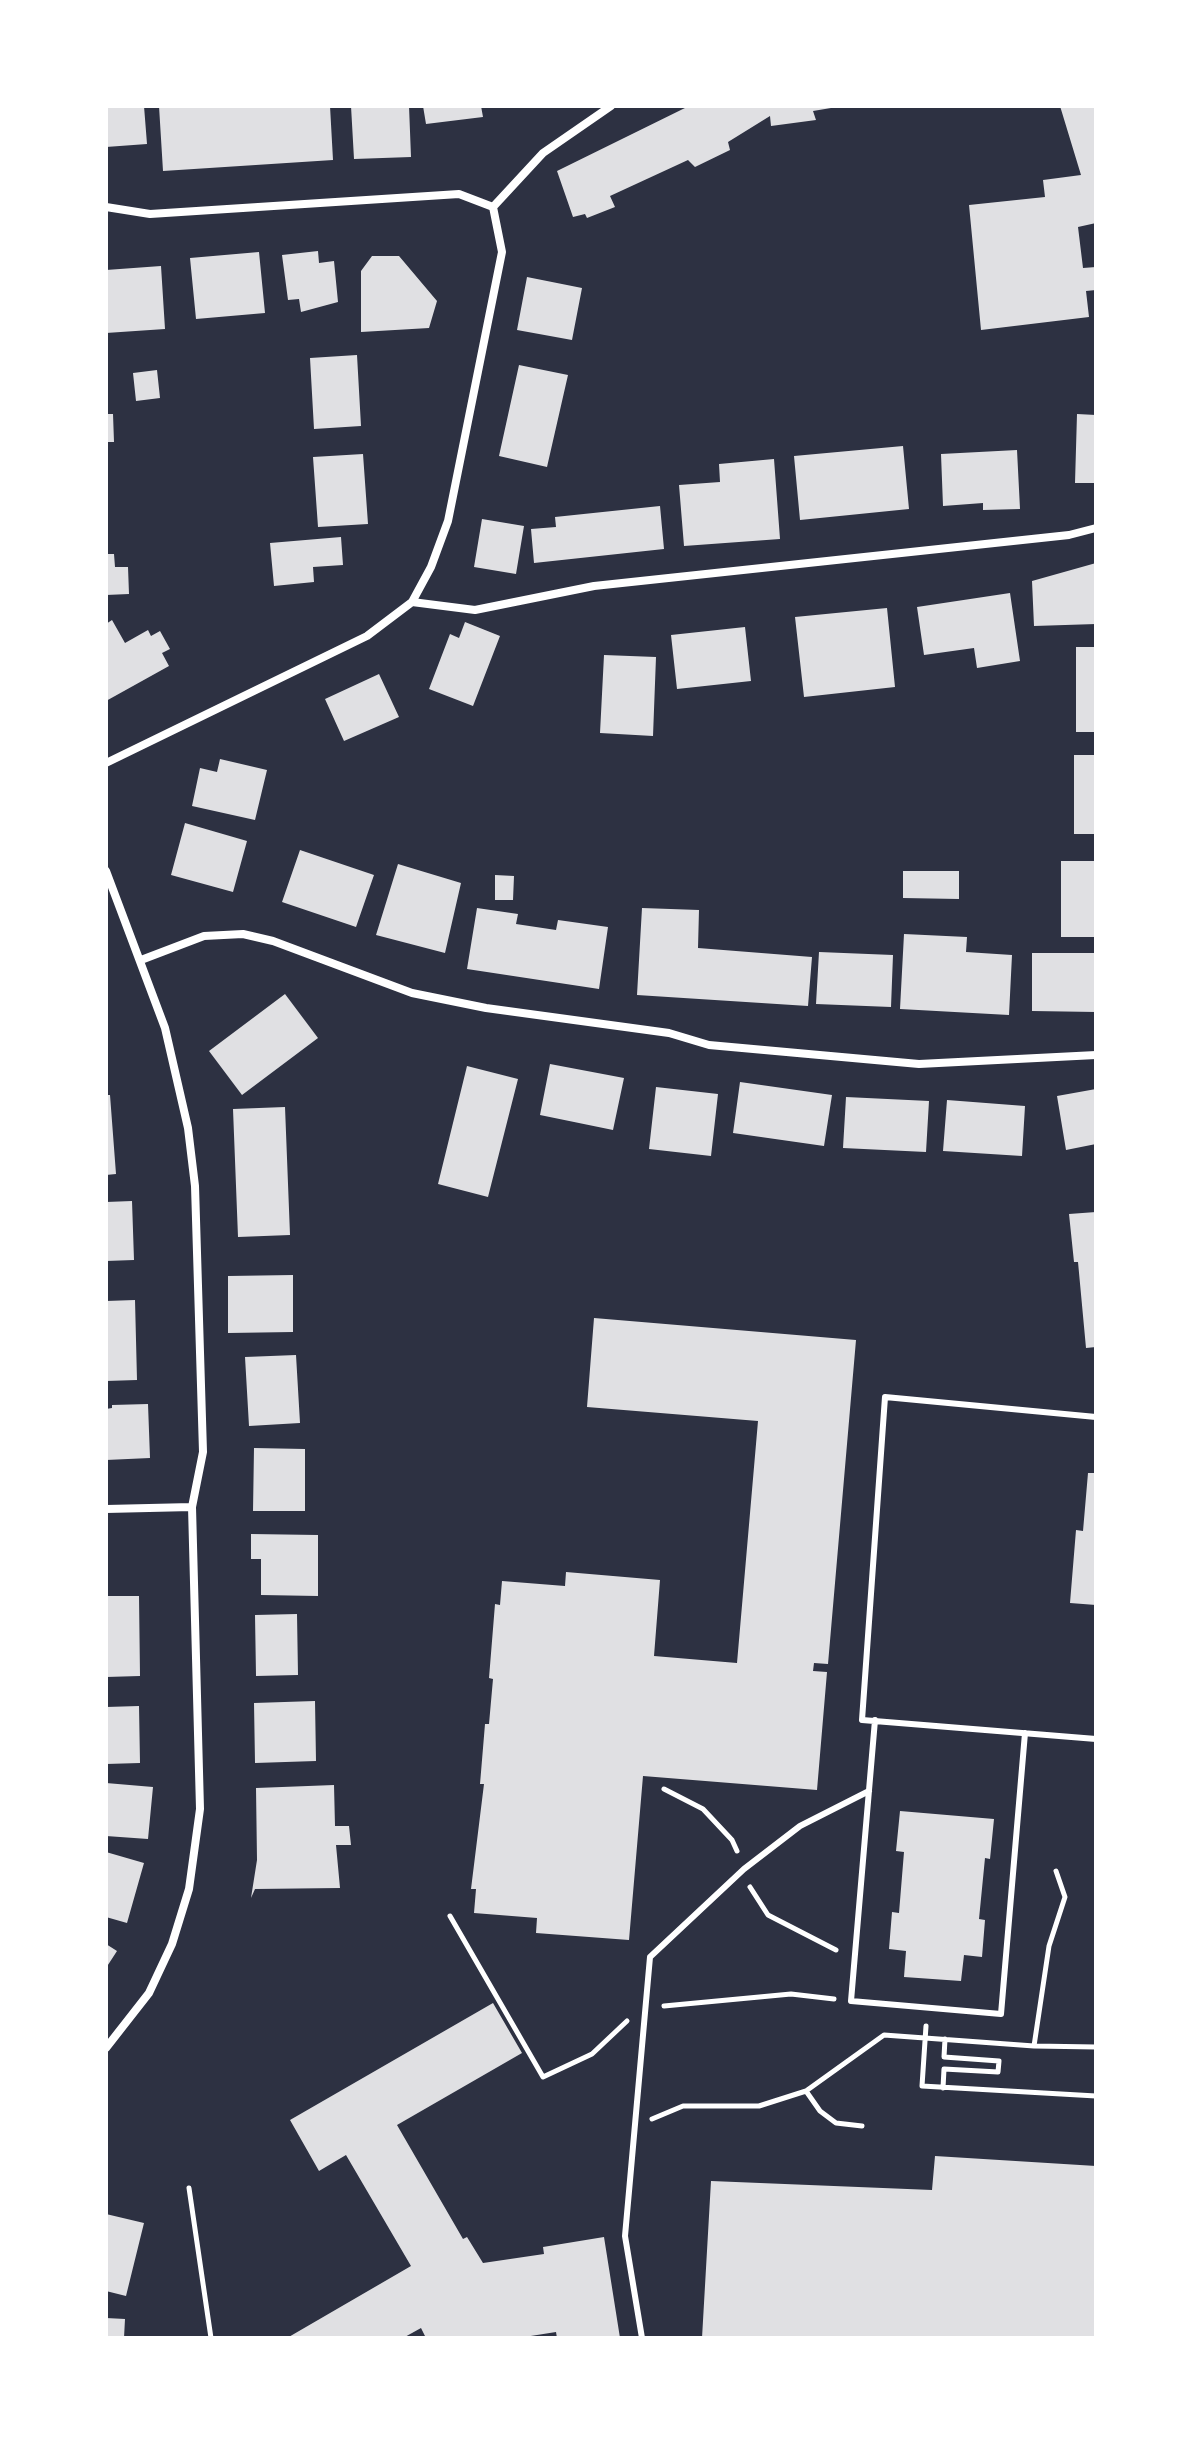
<!DOCTYPE html>
<html>
<head>
<meta charset="utf-8">
<style>
  body { margin:0 }
  #map { position:relative; width:1202px; height:2444px; overflow:hidden; background:#2d3142; font-family:Helvetica,sans-serif }
  canvas { display:block }
  .frame { position:absolute; inset:0; border:108px solid #fff; pointer-events:none }
</style>
</head>
<body>
<div id="map">
<canvas width="1202" height="2444"></canvas>
<div class="frame"></div>
</div>
<script>
const context = document.querySelector('canvas').getContext('2d');
context.lineJoin = 'round';
function paint(path, color) {
  context.fillStyle = color;
  context.fill(path, 'evenodd');
}
function toPath(rows) {
  const path = new Path2D();
  for (const r of rows) {
    path.moveTo(r[0], r[1]);
    for (let i = 2; i < r.length; i += 2) path.lineTo(r[i], r[i + 1]);
  }
  return path;
}
function strokePath(path, color, width, dash) {
  context.strokeStyle = color;
  context.lineWidth = width;
  context.lineCap = dash ? 'butt' : 'round';
  context.setLineDash(dash || []);
  context.stroke(path);
}
paint(toPath([
  [106,106,144,106,147,144,106,147],
  [159,106,330,106,333,160,163,171],
  [351,106,409,106,411,157,354,159],
  [423,106,481,106,483,117,426,124],
  [689,106,831,108,813,111,816,120,771,126,770,116,728,142,730,150,695,167,688,160,610,196,615,207,587,218,585,214,573,217,557,171],
  [1060,106,1096,106,1096,223,1078,227,1083,268,1096,267,1096,290,1086,291,1089,317,981,330,969,205,1045,197,1043,180,1081,175],
  [318,251,319,263,334,261,338,302,301,312,299,299,288,300,282,255],
  [259,252,265,313,196,319,190,258],
  [372,256,399,256,437,301,429,328,361,332,361,271],
  [161,266,165,329,106,333,106,270],
  [527,277,582,288,572,340,517,330],
  [357,355,361,426,314,429,310,358],
  [519,365,568,375,547,467,499,456],
  [157,370,160,398,136,401,133,373],
  [106,414,113,414,114,442,106,442],
  [1077,414,1096,415,1096,483,1075,483],
  [903,446,909,509,800,520,794,456],
  [1017,450,1020,509,983,510,983,503,943,506,941,454],
  [363,454,368,524,318,527,313,457],
  [774,459,780,539,684,546,679,485,720,482,719,464],
  [660,506,664,549,534,563,531,529,556,527,555,517],
  [482,519,524,526,516,574,474,567],
  [341,537,343,565,313,567,314,582,274,586,270,543],
  [106,554,114,554,115,567,128,567,129,594,106,595],
  [1096,563,1096,624,1034,626,1032,581],
  [1010,593,1020,661,977,668,974,648,924,655,917,607],
  [887,608,895,687,804,697,795,617],
  [112,620,125,643,148,630,151,636,160,631,170,649,162,653,169,666,106,701,106,624],
  [465,622,500,636,473,706,429,689,450,634,459,638],
  [745,627,751,681,677,689,671,635],
  [1076,647,1096,647,1096,732,1076,732],
  [604,655,656,657,653,736,600,733],
  [379,674,399,717,344,741,325,699],
  [1074,755,1096,755,1096,834,1074,834],
  [220,759,267,770,255,820,192,806,200,768,217,772],
  [185,823,247,841,233,892,171,875],
  [300,850,374,875,356,927,282,902],
  [1061,861,1096,861,1096,937,1061,937],
  [398,864,461,883,445,953,376,935],
  [903,871,959,871,959,899,903,898],
  [495,875,514,876,513,900,495,900],
  [477,908,518,914,516,924,556,930,558,920,608,927,599,989,467,969],
  [642,908,699,910,698,948,812,957,808,1006,637,995],
  [904,934,967,937,966,952,1012,955,1009,1015,900,1009],
  [819,952,893,955,891,1007,816,1004],
  [1032,953,1096,953,1096,1012,1032,1011],
  [285,994,318,1038,242,1095,209,1051],
  [550,1064,624,1078,613,1130,540,1115],
  [467,1066,518,1079,488,1197,438,1184],
  [740,1082,832,1095,824,1146,733,1133],
  [656,1087,718,1094,711,1156,649,1149],
  [1096,1089,1096,1144,1066,1150,1057,1096],
  [106,1095,110,1095,116,1174,106,1175],
  [846,1097,929,1101,926,1152,843,1148],
  [947,1100,1025,1106,1022,1156,943,1151],
  [285,1107,290,1235,238,1237,233,1109],
  [132,1201,134,1260,106,1261,106,1202],
  [1096,1212,1096,1347,1086,1348,1078,1262,1074,1262,1069,1214],
  [293,1275,293,1332,228,1333,228,1276],
  [135,1300,137,1380,106,1381,106,1301],
  [594,1318,856,1340,828,1664,814,1663,813,1671,827,1672,817,1790,643,1776,629,1940,536,1933,537,1918,474,1913,476,1889,471,1889,484,1784,480,1784,485,1724,489,1724,493,1679,489,1678,495,1604,500,1605,502,1581,565,1586,566,1572,660,1580,654,1656,737,1663,758,1421,587,1407],
  [296,1355,300,1423,249,1426,245,1357],
  [148,1404,150,1458,106,1460,106,1409,112,1408,112,1405],
  [254,1448,305,1449,305,1511,253,1511],
  [1088,1473,1096,1473,1096,1605,1070,1603,1076,1530,1083,1531],
  [251,1534,318,1535,318,1596,261,1595,261,1559,251,1559],
  [106,1596,139,1596,140,1676,106,1677],
  [297,1614,298,1675,256,1676,255,1615],
  [315,1701,316,1761,255,1763,254,1703],
  [139,1706,140,1763,106,1764,106,1707],
  [106,1783,153,1787,148,1839,106,1836],
  [334,1785,335,1826,349,1826,351,1845,336,1845,340,1888,255,1889,251,1898,257,1860,256,1788],
  [900,1811,994,1819,990,1859,985,1858,979,1919,985,1920,982,1957,964,1955,961,1981,904,1977,906,1951,889,1949,892,1912,899,1913,904,1852,896,1851],
  [106,1852,144,1863,127,1923,106,1917],
  [106,1944,117,1951,106,1968],
  [493,2003,522,2053,397,2125,463,2239,467,2237,483,2263,544,2254,543,2247,604,2237,620,2338,557,2338,556,2332,518,2338,426,2338,421,2328,403,2338,287,2338,411,2266,346,2155,319,2171,290,2120],
  [935,2156,1096,2166,1096,2338,702,2338,711,2181,932,2190],
  [106,2214,144,2223,126,2296,106,2291],
  [106,2318,125,2319,124,2338,106,2338]
]), '#e0e0e3');
strokePath(toPath([
  [664,1789,703,1809,732,1840,737,1851],
  [750,1887,768,1915,836,1950],
  [450,1916,543,2077,592,2054,627,2021],
  [664,2006,791,1994,834,1999],
  [926,2026,922,2086,1096,2096],
  [1034,2046,1049,1946,1065,1897,1056,1871],
  [943,2088,944,2069,998,2072,999,2061,944,2057,945,2039],
  [806,2091,820,2111,836,2123,862,2126],
  [652,2119,683,2106,759,2106,806,2091,884,2035,1034,2046,1096,2047],
  [189,2188,211,2338]
]), '#fff', 5);
strokePath(toPath([
  [1096,1417,885,1397,862,1720,1096,1739],
  [875,1720,851,2001,1001,2014,1025,1733],
  [642,2338,625,2236,650,1957,744,1869,800,1826,869,1791]
]), '#fff', 6);
strokePath(toPath([
  [106,207,150,214,459,194,493,207],
  [493,207,543,153,611,106],
  [412,602,475,610,594,586,1069,535,1096,528],
  [106,763,367,636,412,602,431,567,448,521,502,252,493,207],
  [106,871,165,1028,188,1128,195,1186,203,1452,192,1507,200,1809,189,1889,172,1944,149,1993,106,2048],
  [141,960,204,936,243,934,273,941,412,993,486,1008,669,1033,709,1045,919,1064,1096,1055],
  [106,1509,192,1507]
]), '#fff', 8);
</script>
</body>
</html>
